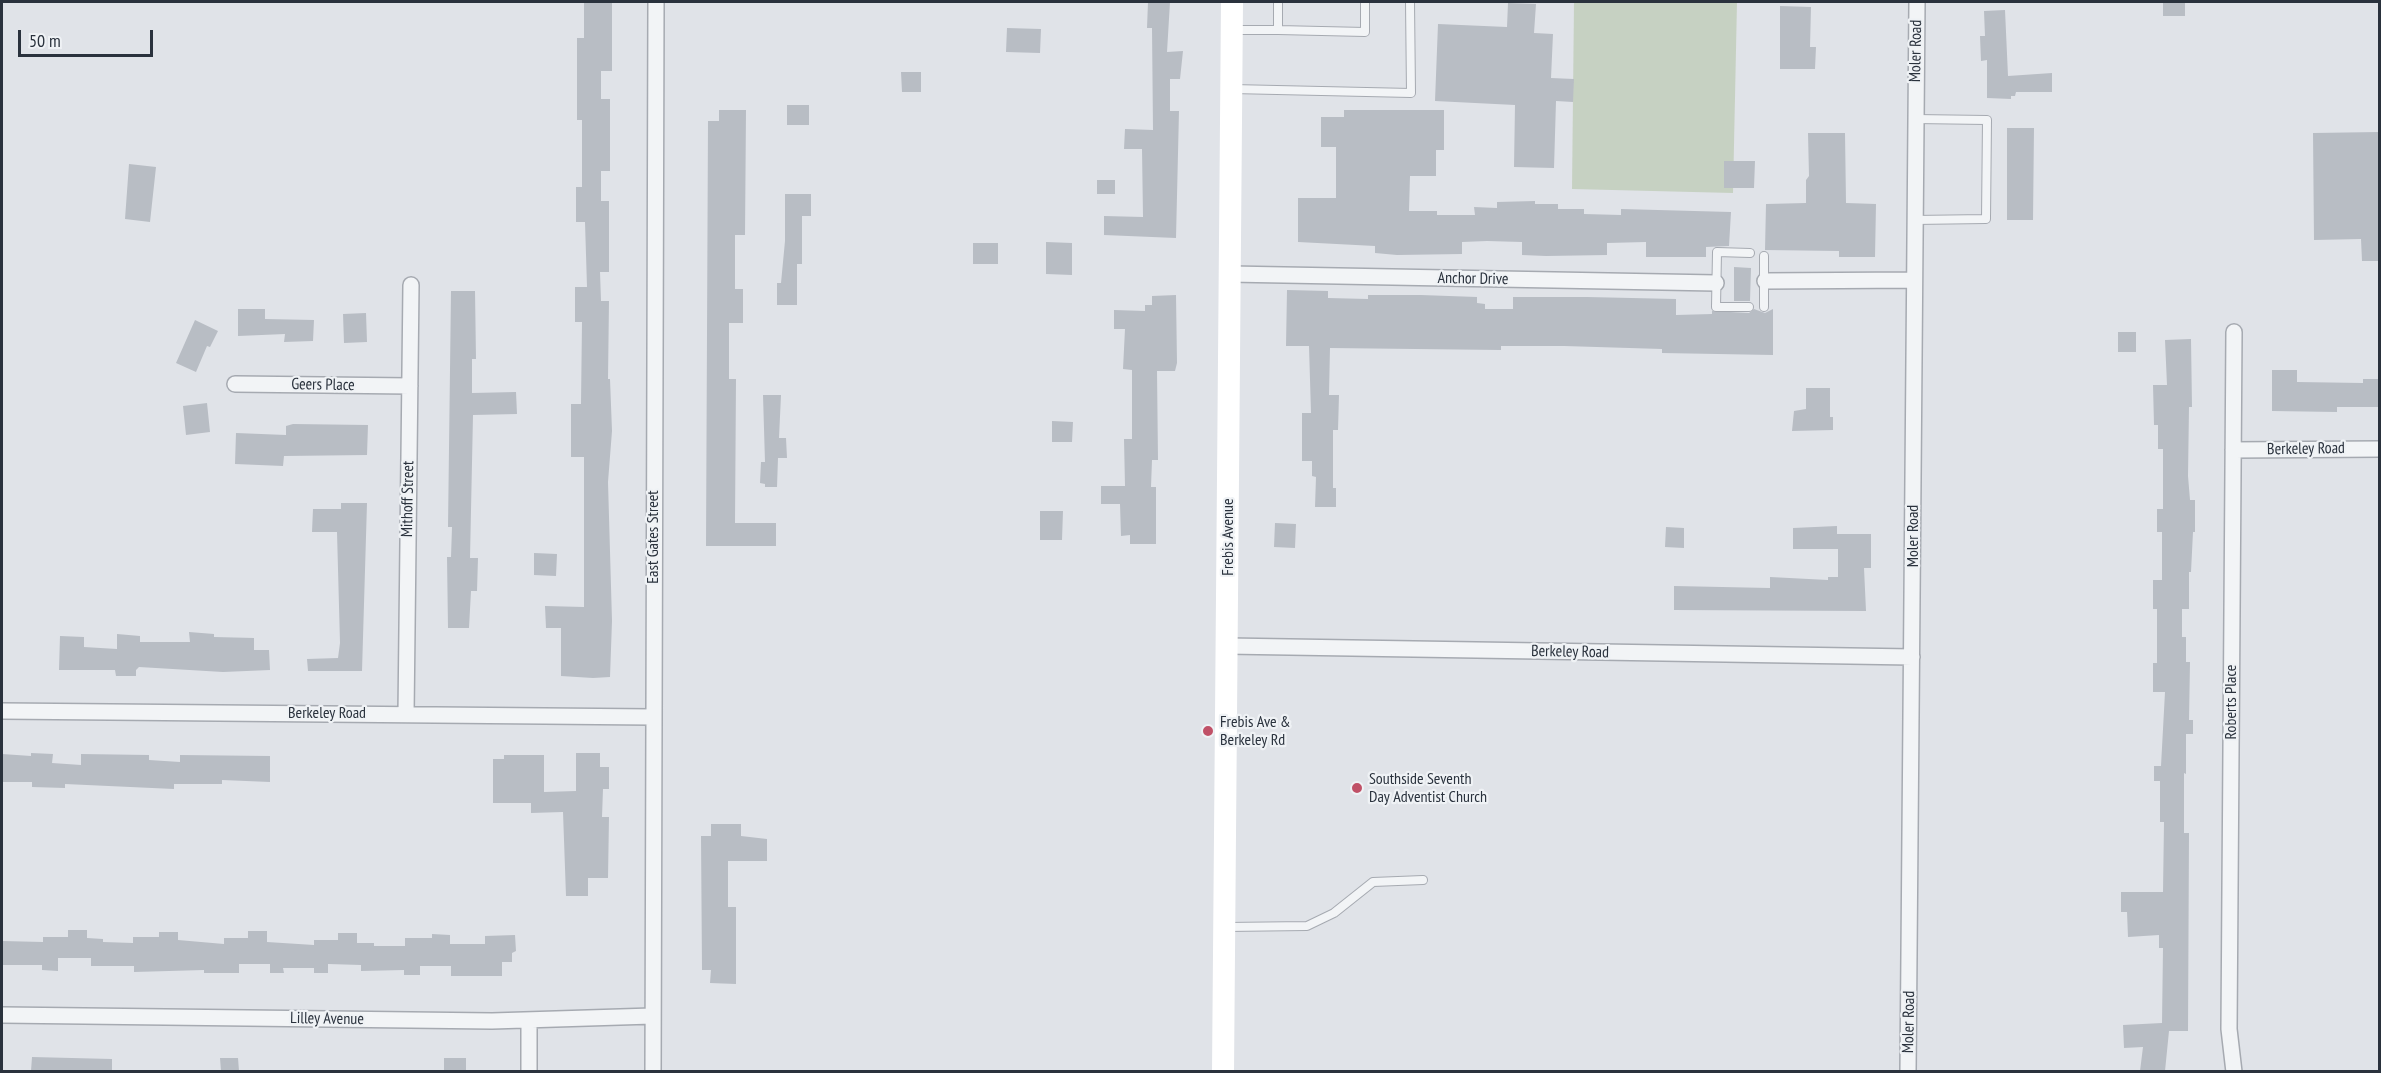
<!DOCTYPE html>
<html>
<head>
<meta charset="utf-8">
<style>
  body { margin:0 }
  #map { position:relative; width:2381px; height:1073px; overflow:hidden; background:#e0e3e8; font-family:"PT Sans Narrow",sans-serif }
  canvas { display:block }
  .frame { position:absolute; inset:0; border:3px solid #2a323d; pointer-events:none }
  .scale { position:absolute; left:18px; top:30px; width:135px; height:27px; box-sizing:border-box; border:3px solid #2a323d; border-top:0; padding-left:8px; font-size:18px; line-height:21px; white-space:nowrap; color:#2a323d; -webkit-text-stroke:4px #eff2f5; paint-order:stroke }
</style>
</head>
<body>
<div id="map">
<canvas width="2381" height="1073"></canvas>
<div class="frame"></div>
<div class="scale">50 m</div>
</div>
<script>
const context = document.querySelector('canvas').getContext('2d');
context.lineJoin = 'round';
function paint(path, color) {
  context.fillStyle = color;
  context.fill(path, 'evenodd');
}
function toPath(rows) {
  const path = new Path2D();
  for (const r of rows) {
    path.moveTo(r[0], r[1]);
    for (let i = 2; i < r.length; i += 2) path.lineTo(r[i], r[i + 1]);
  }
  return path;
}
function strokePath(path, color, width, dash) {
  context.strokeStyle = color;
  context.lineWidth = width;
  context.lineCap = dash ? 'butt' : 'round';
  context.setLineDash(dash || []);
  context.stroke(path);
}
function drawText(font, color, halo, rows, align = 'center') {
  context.font = font + ' "PT Sans Narrow",sans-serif';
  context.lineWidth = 4.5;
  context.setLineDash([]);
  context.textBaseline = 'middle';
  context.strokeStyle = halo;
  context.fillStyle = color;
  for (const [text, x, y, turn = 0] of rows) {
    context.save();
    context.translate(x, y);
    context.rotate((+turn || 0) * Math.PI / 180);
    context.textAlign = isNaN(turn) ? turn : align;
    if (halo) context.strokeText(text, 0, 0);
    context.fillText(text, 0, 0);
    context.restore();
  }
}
paint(toPath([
  [1574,2,1737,2,1733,193,1572,189]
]), '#c6d1c2');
paint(toPath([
  [584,2,612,2,612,71,601,71,601,99,610,99,610,171,601,171,601,201,609,201,609,272,600,272,601,301,609,301,608,379,610,379,612,431,608,482,612,621,610,677,593,678,561,676,561,628,546,628,545,606,584,607,584,457,571,457,571,404,581,404,582,322,575,322,575,287,587,287,585,222,576,222,576,187,582,187,582,120,577,120,577,38,584,38],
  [1148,2,1170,2,1167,52,1183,51,1180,79,1170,79,1170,111,1179,111,1176,238,1104,235,1104,216,1143,217,1142,149,1124,149,1125,129,1153,130,1152,28,1147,28],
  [2163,2,2185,2,2185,16,2163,16],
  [1508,3,1536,4,1534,33,1553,34,1551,78,1574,79,1573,102,1556,101,1554,168,1514,167,1515,105,1435,101,1438,24,1507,27],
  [1780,6,1811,7,1810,47,1816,47,1815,69,1780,69],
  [2005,10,2008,76,2052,73,2052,92,2016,92,2015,96,2011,96,2011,99,1987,98,1987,60,1981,61,1980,36,1985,36,1984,11],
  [1007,28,1041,29,1040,53,1006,52],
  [901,72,921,72,921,92,902,92],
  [787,105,809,105,809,125,787,125],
  [719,110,746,110,745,235,735,235,735,289,743,289,743,323,729,323,729,379,736,379,735,523,776,523,776,546,706,546,708,121,719,121],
  [1344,110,1444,110,1444,150,1436,150,1436,176,1410,176,1409,211,1437,211,1437,215,1475,215,1474,207,1497,208,1497,202,1535,201,1535,204,1558,204,1558,209,1584,209,1584,214,1621,215,1621,209,1731,212,1729,246,1706,247,1706,257,1646,257,1646,242,1607,243,1607,255,1546,256,1522,255,1522,242,1487,241,1462,242,1462,254,1397,255,1375,253,1375,246,1298,242,1298,198,1336,198,1336,147,1321,147,1321,117,1344,117],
  [2007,128,2034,128,2033,220,2007,220],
  [2379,132,2379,261,2362,261,2361,239,2314,240,2313,133],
  [1808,133,1845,133,1846,203,1876,204,1875,257,1839,257,1839,251,1765,250,1766,204,1806,203,1806,180,1809,176],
  [1724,161,1755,161,1754,188,1724,188],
  [129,164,156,167,150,222,125,219],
  [1097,180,1115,180,1115,194,1097,194],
  [785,194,811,194,811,216,802,216,802,264,797,264,797,305,777,305,777,283,781,283,785,241],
  [1046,242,1072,243,1072,275,1046,274],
  [973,243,998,243,998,264,973,264],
  [1734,267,1751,268,1750,301,1734,301],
  [1287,290,1328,291,1328,298,1368,299,1368,295,1421,295,1477,297,1477,303,1485,304,1485,309,1513,309,1513,297,1587,297,1676,299,1676,315,1712,314,1712,311,1749,313,1754,309,1765,313,1773,309,1773,355,1662,353,1662,349,1564,346,1501,346,1501,350,1330,348,1329,395,1339,395,1338,430,1333,430,1333,488,1336,488,1336,507,1315,507,1316,477,1312,476,1312,461,1302,461,1302,413,1311,413,1309,346,1286,346],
  [451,291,475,291,476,359,472,359,472,393,516,392,517,414,473,415,470,558,478,558,477,591,471,591,469,628,448,628,447,557,451,557,452,527,448,527],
  [1176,295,1177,363,1175,371,1157,371,1158,460,1152,460,1151,487,1156,487,1156,544,1130,544,1130,535,1121,536,1120,504,1101,504,1101,486,1125,486,1124,439,1132,439,1132,370,1123,369,1125,329,1114,329,1114,310,1145,311,1145,305,1152,305,1152,296],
  [238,309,265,309,265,319,314,320,313,341,284,342,285,334,238,336],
  [366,313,367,342,344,343,343,314],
  [195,320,218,331,210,347,207,346,196,372,176,363],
  [2118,332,2136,332,2136,352,2118,352],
  [2191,339,2192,407,2189,407,2188,476,2190,500,2195,500,2195,532,2193,532,2191,572,2189,572,2189,609,2182,609,2182,637,2186,637,2186,662,2190,662,2189,720,2193,720,2193,734,2186,734,2186,774,2184,773,2184,833,2189,833,2188,1031,2169,1031,2165,1071,2140,1071,2143,1047,2124,1048,2123,1025,2162,1023,2163,948,2159,948,2159,935,2128,937,2127,912,2121,912,2121,892,2163,892,2164,822,2160,822,2160,781,2154,781,2154,766,2161,766,2165,692,2153,692,2153,663,2157,663,2157,609,2153,609,2153,580,2162,580,2162,532,2157,532,2157,509,2163,509,2163,449,2158,449,2158,425,2154,425,2153,385,2167,385,2165,340],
  [2272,370,2297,370,2297,382,2363,383,2363,379,2379,379,2379,407,2337,407,2337,412,2272,411],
  [1806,388,1830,388,1830,417,1833,417,1833,430,1792,431,1794,411,1806,409],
  [763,395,781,395,779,438,786,438,787,458,778,458,777,487,765,487,765,484,760,483,761,462,765,462],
  [207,403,210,432,186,435,183,406],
  [1052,421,1073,422,1072,442,1052,442],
  [293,424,368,425,367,455,284,456,283,466,235,464,236,433,286,435,286,426],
  [341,503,367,503,362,671,308,671,307,659,338,658,340,643,337,532,312,532,313,509,341,509],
  [1040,511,1063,511,1062,540,1040,540],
  [1275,523,1296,524,1295,548,1274,547],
  [1837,526,1837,534,1871,534,1871,568,1864,568,1866,611,1674,610,1674,586,1770,588,1770,577,1828,580,1828,577,1838,577,1838,549,1793,549,1793,528],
  [1666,527,1684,528,1684,548,1665,547],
  [534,553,557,554,556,576,534,575],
  [189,632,214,634,214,637,254,638,254,650,269,650,270,670,223,672,139,667,136,670,136,676,116,676,115,670,59,670,60,636,84,637,84,647,117,649,117,634,140,636,140,642,190,642],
  [31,753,53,754,52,763,81,765,81,754,149,755,149,760,180,762,180,755,270,756,270,782,222,780,222,784,174,784,174,789,65,784,65,788,32,787,32,782,2,782,2,754,31,756],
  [576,753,600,753,600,767,609,767,609,789,603,789,602,817,609,817,608,878,588,878,588,896,566,896,563,812,531,813,531,803,493,803,493,759,504,759,504,755,544,755,544,792,576,791],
  [711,824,741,824,741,836,767,839,767,861,728,861,728,907,736,907,736,984,710,983,711,970,702,970,701,836,711,836],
  [68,930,87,930,87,938,103,939,103,942,133,943,133,937,159,937,159,932,178,932,178,940,224,944,224,938,248,938,248,931,267,931,267,942,314,945,314,940,338,940,338,933,357,933,357,943,374,943,374,946,405,946,405,938,432,938,432,934,450,935,450,944,485,944,485,936,515,935,516,951,512,953,512,962,502,962,502,976,451,976,451,966,420,966,420,975,404,975,404,970,361,971,361,965,328,964,328,973,314,973,314,968,283,968,284,973,270,973,270,964,239,964,239,973,204,973,204,970,134,972,134,966,91,966,91,958,58,958,58,971,42,970,42,965,2,965,2,941,43,942,43,937,68,937],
  [32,1057,112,1059,112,1071,31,1071],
  [220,1058,238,1058,239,1071,221,1071],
  [444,1058,466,1058,466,1071,444,1071]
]), '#b8bdc4');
const service = toPath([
  [1233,30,1278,30,1278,2],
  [1278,30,1365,32,1365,2],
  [1232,89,1411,93,1410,2],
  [1914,220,1986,219,1987,120,1915,119],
  [1749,307,1716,307,1717,252,1750,253],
  [1764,307,1764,256],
  [1226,927,1307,926,1334,913,1373,882,1423,880]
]);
const minor = toPath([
  [1230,274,1716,283],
  [1765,281,1914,280],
  [235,384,410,386],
  [2233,450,2380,449],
  [1227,646,1912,657],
  [2,711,652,717],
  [406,714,411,285],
  [2,1015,492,1021,652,1016],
  [529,1072,529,1020],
  [653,1072,656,2],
  [1908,1072,1917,2],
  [2234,1072,2229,1029,2234,332]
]);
strokePath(service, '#a6aab1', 10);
strokePath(minor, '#a6aab1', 18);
strokePath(service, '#f2f4f6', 8);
strokePath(minor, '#f2f4f6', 15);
strokePath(toPath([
  [1223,1072,1232,2]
]), '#fff', 22);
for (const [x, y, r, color] of [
  [1208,731,6,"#c05167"],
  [1357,788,6,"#c05167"]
]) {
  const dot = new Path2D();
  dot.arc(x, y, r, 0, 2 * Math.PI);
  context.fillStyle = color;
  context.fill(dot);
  strokePath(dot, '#eff2f5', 2);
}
drawText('16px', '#2a323d', '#eff2f5', [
  ["Moler Road",1916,51,-89],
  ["Anchor Drive",1473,279,1],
  ["Geers Place",323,385,1],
  ["Berkeley Road",2306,449,-1],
  ["Mithoff Street",408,499,-89],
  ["Moler Road",1913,536,-90],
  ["East Gates Street",653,537,-90],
  ["Frebis Avenue",1228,537,-90],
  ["Berkeley Road",1570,652,1],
  ["Roberts Place",2231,702,-90],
  ["Berkeley Road",327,713],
  ["Lilley Avenue",327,1019,1],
  ["Moler Road",1909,1022,-89]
]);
drawText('16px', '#2a323d', '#eff2f5', [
  ["Frebis Ave &",1220,722],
  ["Berkeley Rd",1220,740],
  ["Southside Seventh",1369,779],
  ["Day Adventist Church",1369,797]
], 'left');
</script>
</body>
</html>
